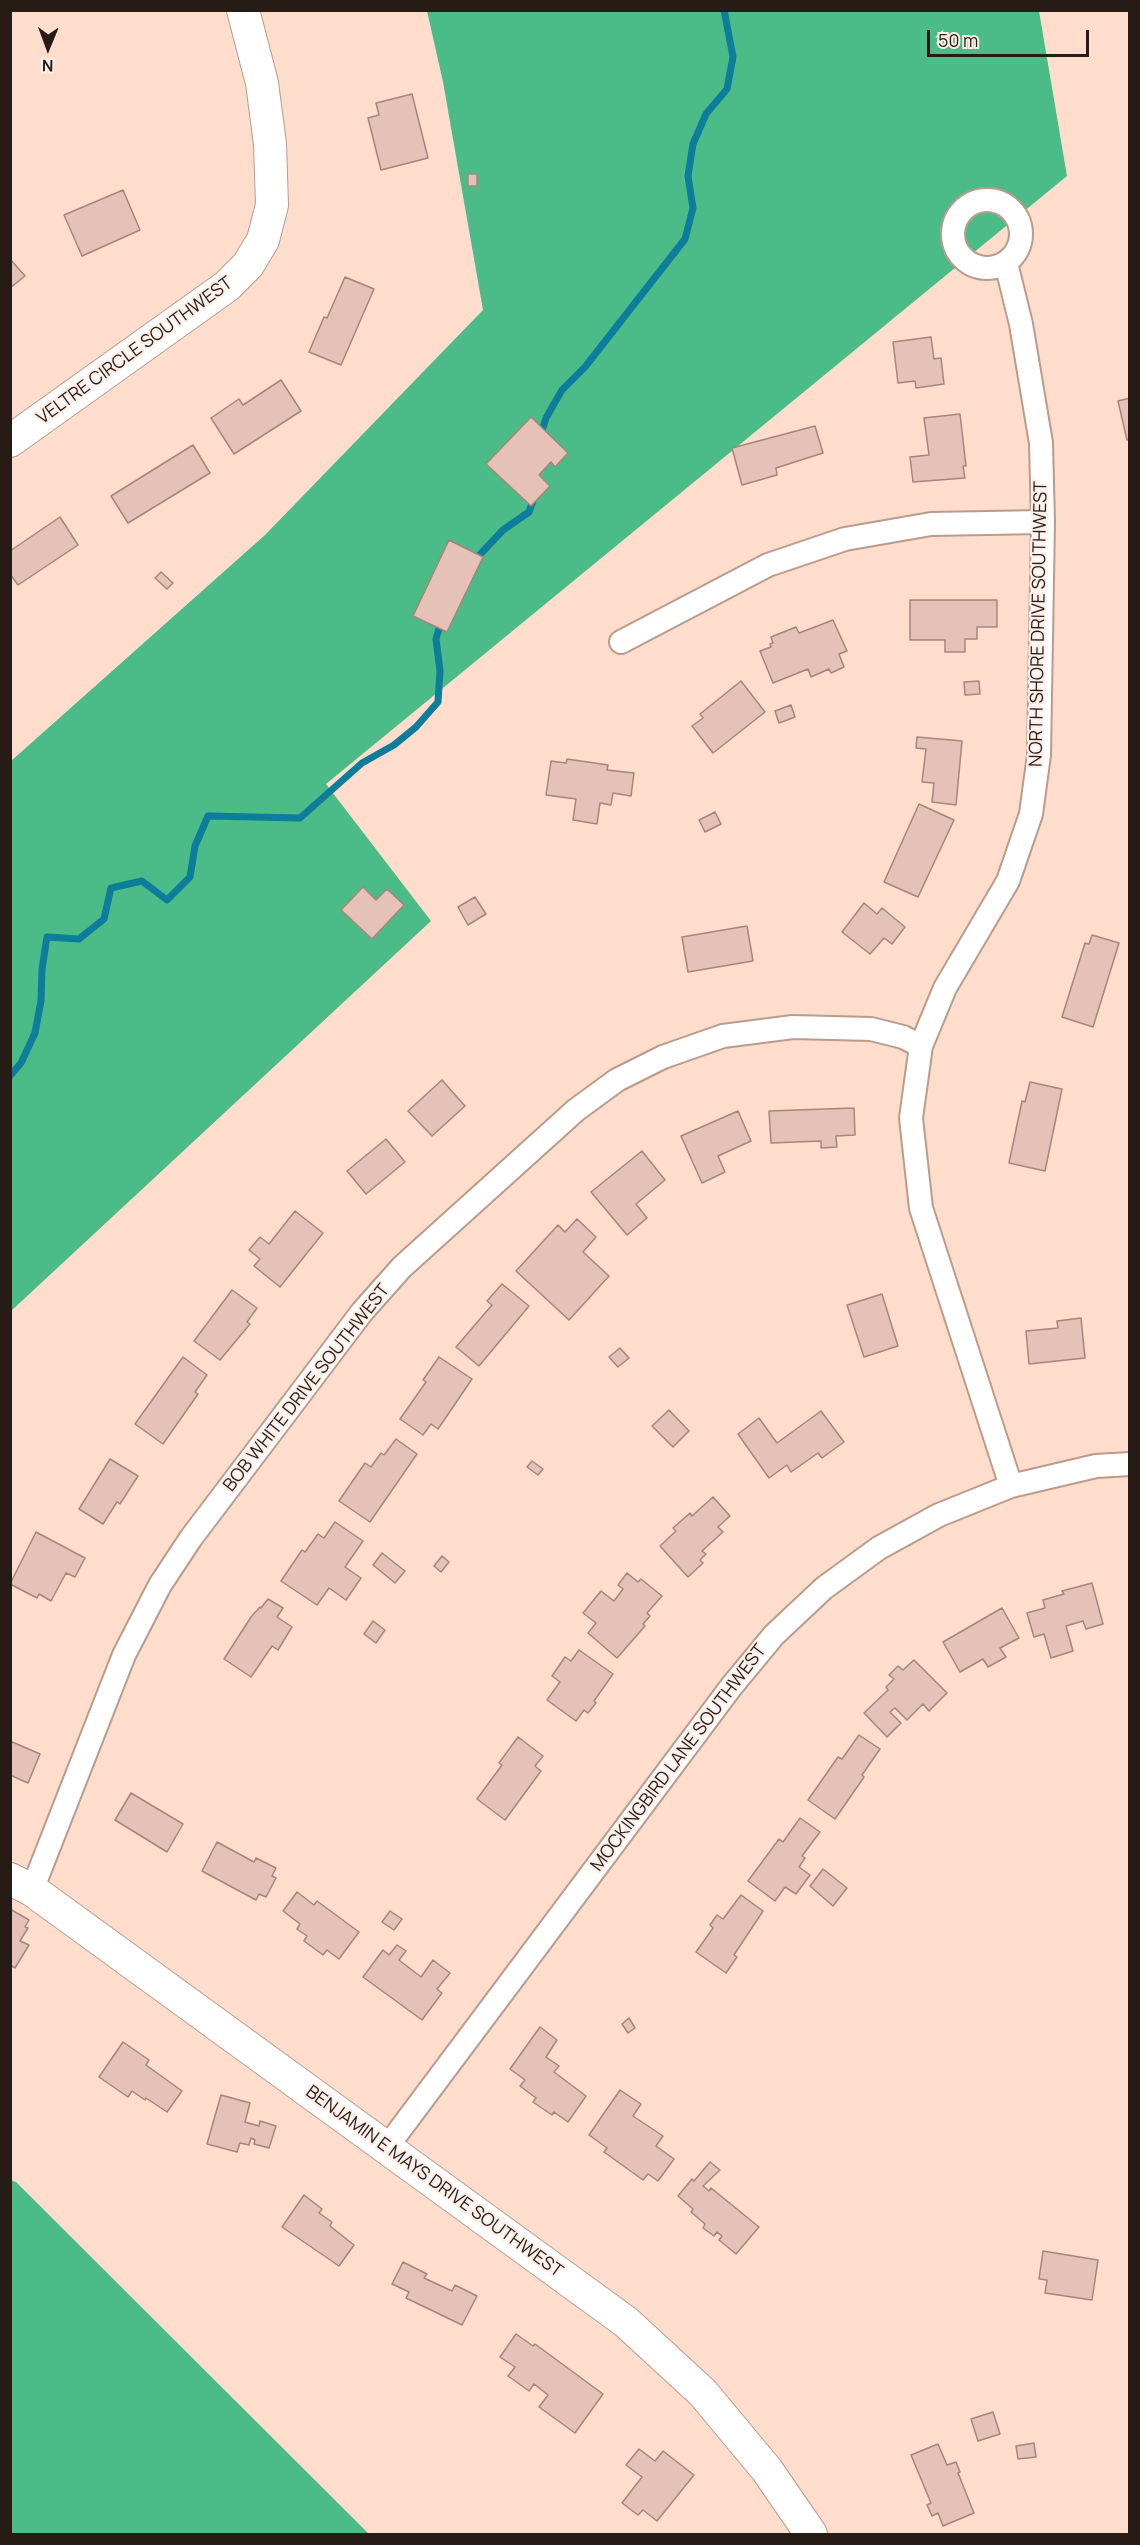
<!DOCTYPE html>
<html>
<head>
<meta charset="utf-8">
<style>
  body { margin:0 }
  #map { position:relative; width:1140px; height:2545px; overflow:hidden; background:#feddcd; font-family:Manrope,sans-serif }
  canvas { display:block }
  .frame { position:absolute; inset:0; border:12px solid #271b16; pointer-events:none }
  .north { position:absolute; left:18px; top:18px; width:60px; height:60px; -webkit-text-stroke:4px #fdefe9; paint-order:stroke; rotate:181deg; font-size:16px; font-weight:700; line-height:24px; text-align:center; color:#271b16 }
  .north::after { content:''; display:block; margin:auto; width:21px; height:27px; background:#271b16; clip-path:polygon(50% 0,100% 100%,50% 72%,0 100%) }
  .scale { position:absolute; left:927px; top:30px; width:162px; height:27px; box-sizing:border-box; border:3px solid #271b16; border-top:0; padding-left:8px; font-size:18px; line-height:21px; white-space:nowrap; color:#271b16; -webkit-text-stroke:4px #fdefe9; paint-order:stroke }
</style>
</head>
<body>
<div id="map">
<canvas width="1140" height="2545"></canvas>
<div class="frame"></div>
<div class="north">N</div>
<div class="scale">50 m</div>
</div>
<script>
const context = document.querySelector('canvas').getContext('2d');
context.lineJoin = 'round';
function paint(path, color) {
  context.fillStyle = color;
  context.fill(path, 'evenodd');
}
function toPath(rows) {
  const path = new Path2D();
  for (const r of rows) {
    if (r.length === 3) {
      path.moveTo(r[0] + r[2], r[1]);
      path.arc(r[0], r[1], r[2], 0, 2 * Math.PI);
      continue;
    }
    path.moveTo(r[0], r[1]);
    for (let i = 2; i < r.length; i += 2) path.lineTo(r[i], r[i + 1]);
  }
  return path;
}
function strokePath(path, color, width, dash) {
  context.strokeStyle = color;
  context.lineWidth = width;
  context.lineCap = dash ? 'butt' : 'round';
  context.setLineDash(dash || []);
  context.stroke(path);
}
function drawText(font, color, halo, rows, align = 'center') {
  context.font = font + ' Manrope,sans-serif';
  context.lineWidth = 4.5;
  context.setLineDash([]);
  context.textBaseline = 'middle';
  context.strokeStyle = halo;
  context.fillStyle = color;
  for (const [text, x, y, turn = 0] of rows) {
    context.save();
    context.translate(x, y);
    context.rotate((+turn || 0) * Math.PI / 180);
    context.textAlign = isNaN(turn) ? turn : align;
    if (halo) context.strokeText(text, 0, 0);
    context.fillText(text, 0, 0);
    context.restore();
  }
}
paint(toPath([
  [427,11,1039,11,1067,176,326,784,431,921,11,1311,11,761,265,535,483,310,443,82],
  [11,2180,16,2182,369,2534,11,2534]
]), '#4bbc88');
strokePath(toPath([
  [540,437,546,418,562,390,585,367,685,239,693,208,688,176,693,144,706,114,727,89,733,57,724,10],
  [473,562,503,530,529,512,534,498],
  [10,1076,21,1063,35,1033,41,1001,42,969,47,937,79,939,104,919,111,888,142,881,167,900,190,877,195,846,208,816,300,818,362,763,394,745,416,727,438,702,440,671,436,639,441,621]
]), '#0c7d9a', 7);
const building = toPath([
  [412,94,428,158,381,170,368,118,379,115,376,103,412,94],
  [468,174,477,174,477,186,468,186,468,174],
  [123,190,140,230,82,256,64,215,123,190],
  [10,259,25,276,10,288,10,259],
  [345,277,374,289,341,365,309,352,324,317,327,318,345,277],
  [931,337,934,359,941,358,944,384,916,388,915,381,898,383,893,342,931,337],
  [281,380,301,411,234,454,211,418,239,399,243,405,281,380],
  [1130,398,1130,439,1127,440,1118,401,1130,398],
  [960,414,966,466,963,466,965,478,913,482,910,457,929,455,924,418,960,414],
  [531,417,568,453,555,467,551,462,539,475,550,486,531,506,486,464,531,417],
  [815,426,823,453,776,468,777,475,742,485,732,448,815,426],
  [193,445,210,473,128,523,111,496,193,445],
  [60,517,78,545,18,585,10,574,10,551,60,517],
  [449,540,483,557,447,632,413,616,449,540],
  [161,572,173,583,167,589,155,578,161,572],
  [910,600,997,600,997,627,977,627,977,639,965,639,965,652,945,652,945,640,910,640,910,600],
  [833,620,847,651,839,654,844,667,831,673,829,669,811,677,808,669,773,683,760,651,771,647,770,644,773,643,771,637,796,627,799,633,833,620],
  [741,681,765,712,713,753,692,726,703,718,700,714,741,681],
  [979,681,980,694,965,695,964,682,979,681],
  [791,705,795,717,779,723,775,711,791,705],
  [917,737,962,741,956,805,932,802,934,783,922,782,926,749,916,748,917,737],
  [567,759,608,765,607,770,634,773,631,796,613,793,611,805,600,803,597,824,573,820,576,799,546,795,551,761,566,763,567,759],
  [919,804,954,820,918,897,884,882,919,804],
  [715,812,721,824,705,832,699,820,715,812],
  [363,887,376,900,387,889,404,905,372,939,341,910,363,887],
  [475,897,486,914,468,925,458,907,475,897],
  [864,903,877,914,882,908,905,927,892,944,884,938,870,954,842,932,864,903],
  [747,926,753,961,688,972,682,937,747,926],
  [1092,935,1119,943,1093,1027,1062,1017,1085,943,1089,944,1092,935],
  [442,1080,465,1106,432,1136,408,1111,442,1080],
  [1030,1082,1062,1089,1045,1171,1009,1163,1022,1101,1025,1102,1030,1082],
  [854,1108,855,1135,836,1136,837,1147,821,1148,821,1141,771,1143,769,1111,854,1108],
  [738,1111,751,1141,718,1156,725,1172,702,1183,681,1136,738,1111],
  [386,1139,405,1162,366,1194,347,1171,386,1139],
  [642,1151,665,1180,636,1204,647,1218,627,1235,591,1192,642,1151],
  [295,1211,323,1233,280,1287,254,1266,260,1259,249,1250,260,1237,269,1244,295,1211],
  [577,1219,596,1237,583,1252,609,1276,569,1320,516,1271,558,1225,565,1232,577,1219],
  [502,1284,529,1306,479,1366,456,1347,492,1305,487,1301,502,1284],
  [232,1290,257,1308,247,1322,250,1324,220,1360,194,1341,232,1290],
  [882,1294,898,1346,864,1357,847,1305,882,1294],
  [1081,1318,1085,1358,1029,1364,1026,1331,1058,1328,1057,1321,1081,1318],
  [620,1348,629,1358,618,1367,609,1357,620,1348],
  [183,1357,207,1375,195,1392,198,1394,163,1444,135,1424,183,1357],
  [439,1357,472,1379,438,1429,431,1424,423,1435,400,1419,426,1382,423,1380,439,1357],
  [669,1410,689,1431,673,1447,652,1426,669,1410],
  [821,1411,844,1442,822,1458,818,1453,791,1472,787,1465,769,1478,738,1434,759,1418,777,1443,821,1411],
  [396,1439,417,1454,370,1522,339,1501,365,1463,371,1467,381,1453,384,1455,396,1439],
  [110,1459,138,1476,120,1504,117,1502,103,1524,79,1509,110,1459],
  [532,1461,543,1469,538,1475,527,1467,532,1461],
  [713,1497,730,1516,718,1527,723,1532,702,1551,706,1554,700,1560,703,1563,688,1577,660,1546,676,1531,673,1528,690,1513,692,1516,713,1497],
  [335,1522,363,1541,345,1567,361,1578,346,1600,329,1588,317,1605,281,1581,302,1550,305,1552,318,1534,324,1538,335,1522],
  [36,1532,85,1558,75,1577,66,1573,51,1601,39,1594,37,1598,10,1584,36,1532],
  [382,1553,405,1571,395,1583,373,1565,382,1553],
  [442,1556,449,1562,441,1572,434,1566,442,1556],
  [627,1573,638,1582,641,1579,662,1596,647,1613,650,1616,643,1624,645,1626,617,1658,588,1633,596,1623,583,1613,601,1591,614,1601,623,1589,618,1585,627,1573],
  [1092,1583,1103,1624,1086,1629,1083,1621,1066,1626,1073,1651,1051,1658,1044,1634,1034,1637,1027,1613,1045,1608,1043,1600,1064,1594,1062,1591,1092,1583],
  [268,1599,283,1608,277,1617,292,1627,278,1650,272,1646,251,1677,224,1659,251,1617,260,1607,261,1608,268,1599],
  [1002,1608,1019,1638,1000,1648,1006,1657,988,1667,983,1659,960,1672,943,1642,1002,1608],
  [373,1621,385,1630,376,1643,364,1634,373,1621],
  [579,1650,613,1674,594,1701,596,1703,588,1713,584,1710,576,1721,547,1700,560,1682,552,1676,565,1657,571,1661,579,1650],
  [914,1660,947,1693,929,1711,923,1704,907,1720,895,1708,890,1712,901,1723,887,1737,864,1713,888,1690,886,1687,894,1679,889,1675,898,1666,903,1670,914,1660],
  [859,1735,880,1749,862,1775,864,1777,835,1819,808,1800,838,1757,842,1759,859,1735],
  [518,1737,543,1756,535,1766,541,1771,505,1820,477,1799,502,1765,499,1763,518,1737],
  [10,1741,40,1754,28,1783,10,1775,10,1741],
  [131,1793,183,1824,167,1852,115,1820,131,1793],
  [800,1818,820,1832,802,1856,805,1858,799,1867,810,1875,796,1894,785,1887,775,1901,748,1881,779,1839,783,1842,800,1818],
  [217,1842,254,1862,256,1858,276,1868,272,1876,276,1878,266,1897,259,1894,256,1900,202,1871,217,1842],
  [823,1869,847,1888,833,1906,810,1886,823,1869],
  [297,1892,314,1905,317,1901,359,1932,339,1959,327,1950,323,1955,304,1941,307,1936,297,1929,300,1924,283,1911,297,1892],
  [741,1895,763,1911,734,1955,737,1957,726,1973,696,1952,713,1928,710,1925,717,1915,723,1919,741,1895],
  [10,1909,29,1920,25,1927,28,1928,20,1941,29,1945,15,1968,10,1965,10,1909],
  [390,1911,402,1919,394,1930,382,1922,390,1911],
  [397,1945,406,1951,399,1960,421,1977,433,1960,450,1973,437,1989,442,1993,422,2020,363,1977,383,1950,389,1955,397,1945],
  [629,2018,635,2028,628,2033,622,2024,629,2018],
  [540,2027,557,2040,546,2057,559,2066,554,2072,586,2096,568,2122,554,2112,552,2115,533,2102,536,2098,520,2086,525,2080,510,2069,540,2027],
  [123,2042,149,2060,146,2065,182,2091,167,2112,146,2098,145,2100,132,2091,128,2097,99,2077,123,2042],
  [620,2090,641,2104,633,2116,663,2136,656,2146,674,2159,658,2181,648,2174,643,2180,604,2152,607,2148,589,2135,620,2090],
  [221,2095,250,2103,245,2122,259,2126,260,2121,276,2126,269,2148,254,2144,255,2140,251,2138,249,2145,240,2143,237,2152,207,2144,221,2095],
  [710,2162,720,2170,703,2186,709,2191,711,2188,759,2227,736,2254,719,2240,722,2236,717,2232,714,2236,703,2228,705,2224,691,2212,693,2209,678,2196,692,2179,694,2181,710,2162],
  [304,2195,322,2209,319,2213,332,2222,330,2226,354,2245,339,2266,282,2227,304,2195],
  [1043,2251,1098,2260,1092,2300,1045,2293,1047,2280,1039,2279,1043,2251],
  [403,2262,427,2274,424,2278,452,2291,455,2285,477,2296,462,2325,406,2298,409,2292,392,2284,403,2262],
  [516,2334,533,2346,535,2344,603,2394,575,2433,539,2407,548,2395,534,2384,529,2391,508,2376,515,2367,500,2357,516,2334],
  [993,2412,1000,2434,978,2441,971,2419,993,2412],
  [1034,2443,1036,2457,1018,2459,1016,2446,1034,2443],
  [938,2444,947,2465,956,2462,960,2472,958,2473,974,2513,943,2526,938,2513,932,2516,927,2505,931,2503,911,2455,938,2444],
  [639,2449,655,2461,663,2451,694,2475,657,2521,643,2510,638,2515,622,2503,642,2477,626,2465,639,2449]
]);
paint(building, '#e5c1b8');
strokePath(building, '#a6857c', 1.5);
const street = toPath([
  [987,234,34],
  [1006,263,1021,324,1041,443,1043,522,1039,755,1031,814,1008,881,945,988,921,1046,911,1118,921,1208,1011,1486],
  [621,642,768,565,845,539,931,524,1043,522],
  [32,1890,124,1655,160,1585,191,1538,362,1312,402,1267,576,1110,617,1080,663,1057,723,1036,793,1027,871,1029,903,1037,921,1046],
  [387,2147,731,1687,774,1635,824,1588,879,1548,939,1515,1011,1486,1096,1466,1130,1464]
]);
const secondary = toPath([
  [10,441,227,286,248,265,263,240,272,205,270,144,262,83,243,10],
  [10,1879,32,1890,626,2322,703,2393,767,2470,811,2534]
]);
strokePath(street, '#ba9b8c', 26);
strokePath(secondary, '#ba9b8c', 34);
strokePath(street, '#fff', 22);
strokePath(secondary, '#fff', 32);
drawText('18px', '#271b16', '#fdefe9', [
  ["VELTRE CIRCLE SOUTHWEST",135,351,-36],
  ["NORTH SHORE DRIVE SOUTHWEST",1039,624,-89],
  ["BOB WHITE DRIVE SOUTHWEST",307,1388,-52],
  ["MOCKINGBIRD LANE SOUTHWEST",679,1758,-53],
  ["BENJAMIN E MAYS DRIVE SOUTHWEST",434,2182,36]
]);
</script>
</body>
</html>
